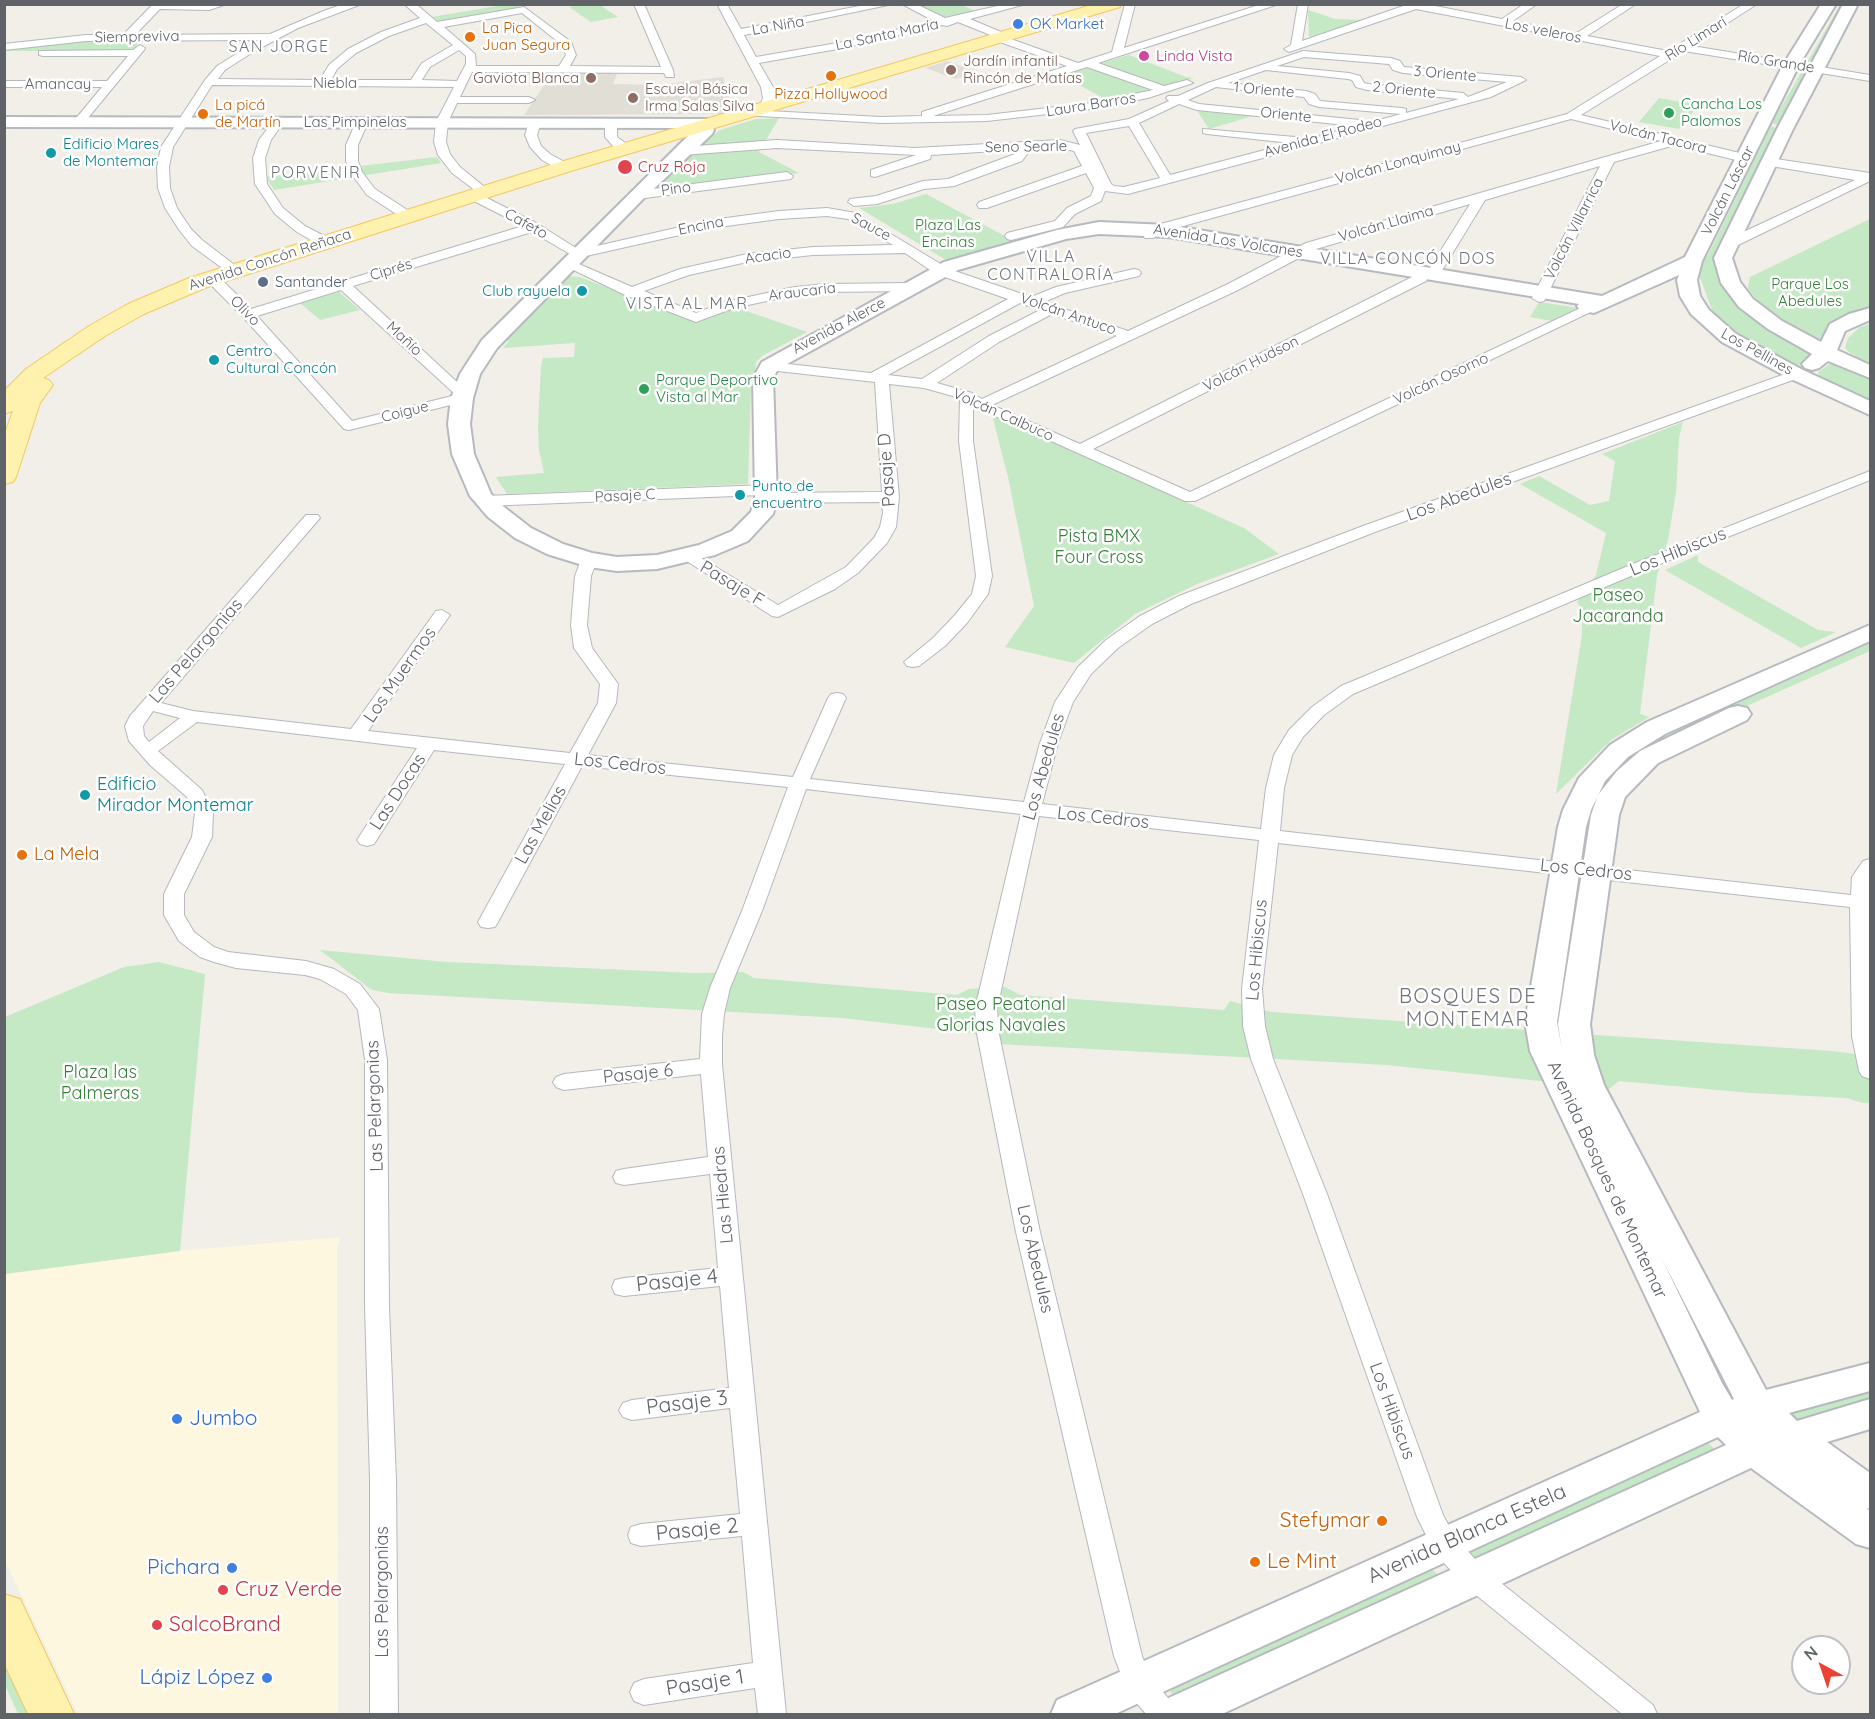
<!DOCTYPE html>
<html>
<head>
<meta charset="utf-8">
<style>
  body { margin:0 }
  #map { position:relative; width:1875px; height:1719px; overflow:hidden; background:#f1efe8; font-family:Quicksand,sans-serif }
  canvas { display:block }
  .frame { position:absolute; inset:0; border:6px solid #5f6368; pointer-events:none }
  .north { position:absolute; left:1791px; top:1635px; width:60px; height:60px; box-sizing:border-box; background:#fff; border:2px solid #bfc1c3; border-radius:50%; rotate:320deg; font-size:16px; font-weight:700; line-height:24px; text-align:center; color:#5f6368 }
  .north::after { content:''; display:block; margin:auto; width:21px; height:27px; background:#ea4335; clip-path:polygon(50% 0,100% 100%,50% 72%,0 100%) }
</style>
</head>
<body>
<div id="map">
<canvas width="1875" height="1719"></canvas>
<div class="frame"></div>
<div class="north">N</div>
</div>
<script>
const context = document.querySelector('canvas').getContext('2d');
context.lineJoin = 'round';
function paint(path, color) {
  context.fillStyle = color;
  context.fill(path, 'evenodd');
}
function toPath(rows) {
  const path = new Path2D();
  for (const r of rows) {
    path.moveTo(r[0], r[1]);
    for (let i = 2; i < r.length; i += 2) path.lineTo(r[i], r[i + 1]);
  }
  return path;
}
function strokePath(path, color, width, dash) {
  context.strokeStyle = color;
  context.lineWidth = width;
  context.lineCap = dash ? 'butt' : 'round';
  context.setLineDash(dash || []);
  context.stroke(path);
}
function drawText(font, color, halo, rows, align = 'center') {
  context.font = font + ' Quicksand,sans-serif';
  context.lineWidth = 5;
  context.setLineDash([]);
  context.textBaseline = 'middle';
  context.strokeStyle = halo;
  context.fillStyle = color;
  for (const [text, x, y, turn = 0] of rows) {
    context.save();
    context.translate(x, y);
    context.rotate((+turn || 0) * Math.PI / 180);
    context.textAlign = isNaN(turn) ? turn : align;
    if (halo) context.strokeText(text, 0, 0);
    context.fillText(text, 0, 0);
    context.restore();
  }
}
paint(toPath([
  [341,1237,337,1247,338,1714,78,1714,5,1561,5,1274,180,1251]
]), '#fef7e0');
paint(toPath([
  [947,61,977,72,956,79,925,68],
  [569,71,618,71,613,84,657,85,723,77,734,110,721,114,524,115,544,85,564,85]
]), '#e1ded6');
paint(toPath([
  [503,5,516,5,522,8,439,22,432,17],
  [581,5,600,5,618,17,591,22,569,7],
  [912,5,961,5,981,13,949,21],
  [1840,5,1845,5,1780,126,1772,123],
  [1308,10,1335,19,1366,20,1309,37],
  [141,39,133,51,5,51,4,49,78,40],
  [1129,55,1186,77,1194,78,1152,92,1107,100,1061,75],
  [1659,98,1699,105,1679,129,1639,122],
  [1196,109,1256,115,1209,129],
  [779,118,759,152,799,173,652,191,688,155,720,130,756,119],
  [1771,126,1778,129,1719,273,1807,348,1811,354,1800,365,1787,364,1736,336,1713,313,1700,277,1700,262,1708,255],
  [437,157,441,163,274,190,266,177],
  [926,194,1016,242,946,260,859,208,893,204],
  [1870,219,1870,312,1864,313,1823,348,1784,324,1757,300,1748,288,1750,277],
  [566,276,580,277,695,321,735,307,807,332,762,356,756,362,755,374,751,384,748,484,507,494,496,477,544,473,539,450,538,427,541,366,543,358,574,357,575,343,503,348,509,341,491,341,531,301,544,301],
  [339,292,360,310,320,320,300,303],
  [1539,302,1579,308,1552,321,1530,317],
  [1870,324,1870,364,1850,353,1845,348,1848,338,1860,327],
  [1830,364,1849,365,1870,375,1870,404,1821,380,1818,372],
  [992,415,1244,528,1279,554,1197,584,1135,614,1074,663,1005,647,1034,606,1008,477],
  [1683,422,1679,438,1676,492,1668,540,1657,576,1640,714,1649,717,1611,740,1556,794,1582,635,1582,610,1577,602,1596,575,1606,533,1520,484,1539,476,1590,505,1609,501,1615,461,1602,454],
  [1698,555,1698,562,1818,630,1836,632,1801,648,1665,570],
  [1870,643,1870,651,1648,750,1589,855,1581,855,1590,807,1598,789,1612,769,1637,749],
  [1578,885,1587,886,1567,1033,1832,1051,1870,1056,1870,1103,1862,1103,1847,1098,1751,1093,1619,1081,1609,1089,1581,1086,1728,1379,1717,1383,1569,1084,1387,1065,999,1044,972,1033,842,1018,389,993,372,990,320,950,447,962,694,973,743,972,754,978,957,995,969,989,1005,987,1020,995,1224,1010,1230,1001,1271,1012,1554,1032],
  [159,962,205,974,180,1251,5,1274,5,1017,124,967],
  [1870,1386,1870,1401,1794,1422,1787,1409],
  [1704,1438,1716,1451,1475,1562,1464,1548],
  [1428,1565,1441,1578,1176,1700,1166,1684],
  [4,1644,36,1714,18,1714,5,1685]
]), '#c5e8c5');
const street = toPath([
  [153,4,227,4,209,10,160,9,135,35,270,34,326,10,344,4,362,4,298,28,253,52,225,70,218,79,320,80,329,65,348,49,381,32,420,18,404,4,416,4,437,22,524,7,571,42,576,55,570,66,661,67,634,4,644,4,673,70,674,77,666,77,664,73,472,72,460,97,529,97,535,100,529,103,457,103,448,122,446,142,450,154,460,167,492,193,490,196,483,196,538,224,579,250,711,220,779,211,827,208,856,213,949,269,1031,297,1056,287,1134,269,1139,270,1141,273,1139,276,1065,293,1044,302,1128,331,1228,284,1306,243,1661,141,1571,119,1165,231,1153,238,1145,238,1143,235,1145,232,1157,225,1567,114,1660,56,1416,9,1289,52,1284,49,1291,45,1298,4,1308,4,1302,41,1409,4,1425,4,1502,19,1524,4,1537,4,1513,21,1575,34,1623,4,1636,4,1587,36,1668,51,1744,4,1757,4,1692,46,1870,75,1870,81,1684,51,1581,115,1748,155,1750,158,1744,162,1675,145,1614,162,1544,301,1539,302,1532,298,1600,166,1485,200,1438,277,1428,277,1426,274,1470,204,1316,249,1238,290,992,405,1080,444,1416,275,1426,275,1428,278,1426,281,1093,449,1190,492,1589,304,1599,304,1601,307,1195,501,1185,501,973,406,973,441,992,576,988,594,967,623,945,646,919,666,913,667,907,666,904,662,933,638,955,615,972,594,976,576,959,441,960,398,924,388,889,384,899,497,896,527,887,543,858,573,835,589,778,617,772,616,679,556,687,551,693,553,778,605,846,567,874,538,880,527,883,513,882,502,766,503,761,501,758,498,760,495,485,506,477,501,485,496,765,485,773,490,770,493,882,492,875,382,769,370,762,366,769,362,871,373,1008,299,936,274,905,253,813,255,747,262,689,275,644,291,696,313,725,302,795,287,826,284,911,283,918,287,911,291,826,292,795,295,734,308,696,322,625,295,561,264,562,261,572,261,632,287,680,269,747,254,813,247,893,245,848,219,827,216,779,219,711,228,577,258,532,232,353,286,470,394,467,401,349,430,344,429,243,317,207,281,205,278,207,275,217,275,251,309,523,226,470,199,470,193,480,194,452,173,438,155,434,142,436,122,454,87,212,85,173,147,169,167,170,188,177,208,191,229,202,240,241,270,234,274,229,273,192,246,180,231,165,208,158,188,157,167,161,147,205,80,217,66,259,40,86,41,4,50,4,44,86,35,123,35,153,4],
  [522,13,562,45,566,55,559,66,476,66,475,54,444,27,522,13],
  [426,23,453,45,422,63,411,80,331,80,337,69,356,53,389,36,426,23],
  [459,50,466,56,466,64,457,81,422,80,430,67,459,50],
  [341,290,456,395,352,421,257,316,341,290],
  [1020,303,1040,310,989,336,922,379,888,375,1020,303],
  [1052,314,1117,336,982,399,972,393,937,383,999,342,1052,314],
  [717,4,727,4,741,29,870,4,893,4,744,35,756,57,843,42,934,21,902,4,916,4,945,18,1006,4,1026,4,970,19,1006,34,1008,38,1078,63,1112,52,1125,4,1135,4,1124,48,1262,4,1279,4,1098,63,1164,86,1187,80,1193,83,1148,98,1091,109,987,121,881,123,743,115,743,111,761,110,759,108,763,98,761,87,717,4],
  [958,22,998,38,1000,42,1067,66,922,112,922,116,881,117,768,111,775,98,773,87,759,63,843,48,943,25,947,26,958,22],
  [1087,67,1153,90,1091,103,987,115,933,116,1087,67],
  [140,45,145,48,144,50,83,124,79,125,73,122,102,87,4,87,4,81,107,81,128,56,43,56,39,55,39,51,133,50,140,45],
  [1303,51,1391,58,1400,61,1404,67,1521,77,1526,80,1491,97,1128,194,1105,191,1101,201,1075,214,1063,227,1011,240,1007,239,1005,236,1007,233,1055,221,1067,208,1091,196,1094,188,1086,173,987,208,979,208,977,205,979,202,1082,166,1074,151,1060,148,1024,150,1027,154,1022,161,954,186,924,189,877,204,854,206,848,202,850,199,876,196,923,181,948,179,1015,154,1012,150,931,155,930,159,875,177,871,176,871,170,916,155,777,148,682,155,676,151,682,147,777,140,915,148,1060,140,1080,145,1073,131,1075,129,1129,119,1169,101,1166,98,1168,96,1178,96,1208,83,1303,51],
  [1304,57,1389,64,1393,70,1403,73,1507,82,1468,97,1463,93,1368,84,1364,83,1360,76,1349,73,1277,66,1304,57],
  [1266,70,1348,79,1352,80,1356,87,1367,90,1459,99,1406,113,1406,109,1402,108,1320,101,1315,94,1306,91,1228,83,1266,70],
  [1216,87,1304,97,1309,104,1319,107,1401,114,1365,124,1360,120,1199,104,1188,100,1216,87],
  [1179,104,1197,110,1356,126,1300,141,1299,138,1295,137,1203,129,1203,133,1207,134,1291,143,1170,175,1139,123,1179,104],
  [1129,126,1160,178,1124,187,1114,186,1111,184,1086,133,1129,126],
  [362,119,368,122,358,145,358,161,362,172,375,189,412,213,414,216,412,219,404,219,367,195,350,172,346,161,346,145,356,122,362,119],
  [535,119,541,122,537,135,541,146,550,154,568,164,568,170,560,170,542,160,530,147,525,135,529,122,535,119],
  [611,119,617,122,617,137,631,147,631,151,623,151,613,146,605,137,605,122,611,119],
  [277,120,283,123,271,140,265,158,267,184,283,208,305,226,328,238,329,241,328,244,318,244,297,232,275,214,255,184,253,158,259,140,273,121,277,120],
  [1769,158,1870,173,1870,181,1734,247,1724,247,1723,244,1724,241,1855,180,1765,165,1765,159,1769,158],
  [787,172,793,176,791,179,637,199,631,195,637,191,787,172],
  [1796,370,1801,371,1803,374,1801,377,1375,532,1191,604,1152,624,1118,648,1091,674,1073,702,1058,743,1042,804,1261,829,1266,788,1274,755,1289,730,1312,707,1341,686,1633,564,1870,471,1870,480,1645,570,1353,694,1324,715,1303,737,1292,755,1284,788,1280,831,1851,895,1852,877,1863,861,1870,859,1870,1079,1862,1076,1859,1071,1852,1036,1850,907,1278,843,1262,989,1265,1026,1273,1059,1327,1194,1443,1515,1455,1537,1485,1570,1653,1705,1657,1714,1622,1714,1465,1586,1435,1553,1417,1517,1303,1194,1251,1059,1243,1026,1242,989,1259,840,1039,816,997,1009,999,1034,1040,1232,1142,1656,1150,1677,1174,1705,1178,1714,1146,1714,1128,1693,1114,1656,1016,1232,977,1034,975,1009,1021,814,806,789,762,911,730,988,724,1014,722,1036,722,1065,786,1714,758,1714,755,1688,644,1705,634,1701,630,1692,634,1683,644,1679,753,1663,742,1536,641,1546,631,1543,628,1535,631,1527,641,1524,740,1514,730,1408,632,1420,623,1417,619,1410,623,1403,632,1400,729,1388,720,1286,624,1296,615,1294,612,1287,615,1280,624,1278,718,1268,710,1174,624,1185,616,1183,613,1177,616,1171,624,1169,708,1157,701,1074,564,1090,556,1087,553,1082,556,1077,564,1074,700,1059,702,1014,710,988,742,911,788,787,582,766,498,922,495,927,488,928,481,927,478,922,565,764,434,750,374,844,367,846,360,844,357,840,417,748,197,722,158,751,202,790,213,813,212,837,184,894,184,915,194,932,214,947,228,952,306,961,334,969,360,984,379,1009,387,1060,389,1307,396,1480,398,1714,370,1714,370,1480,365,1307,365,1060,358,1010,346,994,320,979,305,975,236,968,214,962,200,957,179,941,164,915,164,894,192,837,195,813,187,797,150,765,129,741,125,726,130,716,306,515,318,515,320,518,161,703,193,711,351,729,436,611,442,610,450,615,368,731,570,753,598,703,600,684,574,648,571,625,575,576,581,560,589,555,597,560,591,576,587,625,592,648,618,684,616,703,588,755,793,777,828,698,831,694,837,693,843,694,846,698,810,779,1024,802,1040,743,1055,702,1078,667,1106,640,1140,616,1179,596,1363,526,1796,370],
  [153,711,180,718,149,742,144,736,143,726,153,711]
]);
const secondary = toPath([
  [1821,4,1836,4,1799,65,1702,261,1697,280,1700,296,1709,310,1736,334,1803,370,1870,401,1870,415,1789,378,1722,342,1691,314,1680,296,1677,280,1679,275,1594,313,1580,310,1577,306,1579,304,1168,237,1099,234,1066,239,958,270,778,369,773,378,777,498,773,514,748,541,715,555,657,569,617,571,589,567,547,554,515,538,488,517,470,496,452,454,448,424,451,398,460,374,482,340,696,128,4,127,4,117,707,119,714,130,712,134,643,199,497,348,480,374,473,398,470,424,474,454,491,494,504,507,531,528,563,544,592,553,617,557,657,555,699,545,732,531,751,512,755,498,753,378,762,362,944,262,1057,230,1099,222,1168,225,1602,296,1685,257,1783,65,1821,4],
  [1843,4,1858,4,1793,129,1732,258,1740,282,1753,299,1782,321,1821,342,1830,324,1849,314,1870,308,1870,320,1845,331,1837,350,1870,365,1870,378,1828,361,1819,368,1812,370,1805,368,1802,364,1812,354,1768,329,1739,307,1721,283,1714,258,1777,129,1843,4],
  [1870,625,1870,641,1665,734,1628,757,1605,781,1591,810,1586,827,1557,1022,1562,1050,1558,1024,1591,815,1598,795,1617,771,1640,751,1729,708,1738,706,1747,708,1751,714,1747,720,1658,763,1625,797,1619,815,1590,1024,1594,1055,1604,1085,1766,1390,1870,1363,1870,1391,1789,1413,1797,1421,1870,1399,1870,1429,1827,1442,1870,1473,1870,1509,1866,1508,1870,1511,1870,1548,1856,1544,1751,1468,1222,1714,1158,1714,1164,1700,1726,1445,1718,1437,1115,1714,1051,1714,1057,1700,1700,1412,1530,1051,1525,1022,1558,827,1563,810,1579,778,1610,745,1647,722,1870,625],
  [1661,1257,1734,1399,1732,1400,1722,1383,1661,1257]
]);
const primary = toPath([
  [1095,4,1122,4,1120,7,571,171,205,288,144,314,105,336,43,378,49,380,53,385,40,403,16,477,13,482,4,484,4,436,13,411,4,414,4,391,26,369,89,326,128,304,189,278,557,163,1095,4],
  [4,1594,20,1599,74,1714,28,1714,4,1663,4,1594]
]);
strokePath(street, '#b5b8bc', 2);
strokePath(secondary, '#b6babf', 4);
strokePath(primary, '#f2c960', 2);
paint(street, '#fff');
paint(secondary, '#fff');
paint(primary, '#fff2af');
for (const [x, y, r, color] of [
  [1018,24,6,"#3f7fe0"],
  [470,37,6,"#e8710a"],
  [1144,56,6,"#d1479c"],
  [951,70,6,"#8d6e63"],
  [831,76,6,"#e8710a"],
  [591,78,6,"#8d6e63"],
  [633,98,6,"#8d6e63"],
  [1669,113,6,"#2e9e5b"],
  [203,114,6,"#e8710a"],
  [51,153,6,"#0f9aa8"],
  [625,167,8,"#e0444e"],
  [263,282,6,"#5c6f8a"],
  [582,291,6,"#0f9aa8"],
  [214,360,6,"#0f9aa8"],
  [644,389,6,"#2e9e5b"],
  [740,495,6,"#0f9aa8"],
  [85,795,6,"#0f9aa8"],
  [22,855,6,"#e8710a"],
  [177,1419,6,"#3f7fe0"],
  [1382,1521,6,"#e8710a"],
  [1255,1562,6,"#e8710a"],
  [232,1568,6,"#3f7fe0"],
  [223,1590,6,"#e0444e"],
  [157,1625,6,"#e0444e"],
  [267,1678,6,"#3f7fe0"]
]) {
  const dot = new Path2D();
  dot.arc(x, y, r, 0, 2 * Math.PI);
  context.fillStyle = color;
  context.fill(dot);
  strokePath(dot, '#fff', 2);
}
drawText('15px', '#366cbe', '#fff', [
  ["OK Market",1030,24]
], 'left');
drawText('15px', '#5f6368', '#fff', [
  ["La Niña",778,26,-10],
  ["Los veleros",1543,31,11],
  ["La Santa María",887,35,-12],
  ["Siempreviva",137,37,-1],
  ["Río Limarí",1696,39,-32],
  ["Río Grande",1776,62,9],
  ["3 Oriente",1445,74,5],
  ["Niebla",335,83],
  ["Amancay",58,84],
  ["1 Oriente",1264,90,5],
  ["2 Oriente",1404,90,6],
  ["Laura Barros",1091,105,-9],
  ["Oriente",1286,115,6],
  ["Las Pimpinelas",355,122],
  ["Avenida El Rodeo",1323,137,-15],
  ["Volcán Tacora",1658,137,14],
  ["Seno Searle",1026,147,-1],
  ["Volcán Lonquimay",1398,163,-15],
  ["Pino",676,189,-8],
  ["Volcán Láscar",1728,191,-63],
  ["Cafeto",526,224,29],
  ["Volcán Llaima",1386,224,-16],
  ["Encina",701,226,-11],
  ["Sauce",871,227,28],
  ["Volcán Villarrica",1574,229,-63],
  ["Avenida Los Volcanes",1228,241,9],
  ["Acacio",768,256,-8],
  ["Avenida Concón Reñaca",270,260,-18],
  ["Ciprés",391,270,-17],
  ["Araucaria",802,292,-7],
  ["Olivo",245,311,46],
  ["Volcán Antuco",1068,314,19],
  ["Avenida Alerce",839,326,-28],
  ["Mañío",404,339,43],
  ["Los Pellines",1757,352,29],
  ["Volcán Hudson",1251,364,-27],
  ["Volcán Osorno",1441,379,-25],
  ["Coigue",405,412,-14],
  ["Volcán Calbuco",1003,415,24],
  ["Pasaje C",625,496,-3]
]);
drawText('15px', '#c56008', '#fff', [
  ["La Pica",482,28],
  ["Juan Segura",482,45],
  ["Pizza Hollywood",831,94,"center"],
  ["La picá",215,105],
  ["de Martín",215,122]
], 'left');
drawText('15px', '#b23c85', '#fff', [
  ["Linda Vista",1156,56]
], 'left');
drawText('15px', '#785e54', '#fff', [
  ["Jardín infantil",963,61],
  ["Rincón de Matías",963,78],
  ["Gaviota Blanca",579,78,"right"],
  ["Escuela Básica",645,89],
  ["Irma Salas Silva",645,106]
], 'left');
drawText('15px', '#27864d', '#fff', [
  ["Cancha Los",1681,104],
  ["Palomos",1681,121],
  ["Parque Deportivo",656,380],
  ["Vista al Mar",656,397]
], 'left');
drawText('15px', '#0d838f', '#fff', [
  ["Edificio Mares",63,144],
  ["de Montemar",63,161],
  ["Club rayuela",570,291,"right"],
  ["Centro",226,351],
  ["Cultural Concón",226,368],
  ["Punto de",752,486],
  ["encuentro",752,503]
], 'left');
drawText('15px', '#be3a42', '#fff', [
  ["Cruz Roja",638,167]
], 'left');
drawText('15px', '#348238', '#fff', [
  ["Plaza Las",948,225],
  ["Encinas",948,242],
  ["Parque Los",1810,284],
  ["Abedules",1810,301]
]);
drawText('15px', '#4e5e75', '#fff', [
  ["Santander",275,282]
], 'left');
context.letterSpacing = '1.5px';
drawText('16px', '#70757a', '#fff', [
  ["SAN JORGE",279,47],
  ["PORVENIR",316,173],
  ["VILLA",1051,257],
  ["CONTRALORÍA",1051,275],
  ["VILLA CONCÓN DOS",1408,259],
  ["VISTA AL MAR",687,304]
]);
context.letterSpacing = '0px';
drawText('18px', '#5f6368', '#fff', [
  ["Pasaje D",887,470,-94],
  ["Los Abedules",1459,497,-20],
  ["Los Hibiscus",1678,552,-22],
  ["Pasaje F",732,584,31],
  ["Las Pelargonias",196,651,-49],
  ["Los Muermos",400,675,-55],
  ["Los Cedros",620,764,6],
  ["Los Abedules",1044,767,-74],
  ["Las Docas",398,792,-57],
  ["Los Cedros",1103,818,6],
  ["Las Melias",541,825,-61],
  ["Los Cedros",1586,870,6],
  ["Los Hibiscus",1257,950,-85],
  ["Pasaje 6",638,1074,-6],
  ["Las Pelargonias",375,1106,-92],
  ["Avenida Bosques de Montemar",1607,1180,65],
  ["Las Hiedras",723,1195,-95],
  ["Los Abedules",1035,1259,77],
  ["Los Hibiscus",1392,1411,70],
  ["Las Pelargonias",383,1592,-90]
]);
drawText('18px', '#348238', '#fff', [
  ["Pista BMX",1099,537],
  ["Four Cross",1099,558],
  ["Paseo",1618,596],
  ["Jacaranda",1618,617],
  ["Paseo Peatonal",1001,1005],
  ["Glorias Navales",1001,1026],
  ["Plaza las",100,1073],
  ["Palmeras",100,1094]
]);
drawText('18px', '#0d838f', '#fff', [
  ["Edificio",97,785],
  ["Mirador Montemar",97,806]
], 'left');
drawText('18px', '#c56008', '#fff', [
  ["La Mela",34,855]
], 'left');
context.letterSpacing = '1.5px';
drawText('20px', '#70757a', '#fff', [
  ["BOSQUES DE",1468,997],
  ["MONTEMAR",1468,1020]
]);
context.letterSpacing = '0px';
drawText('21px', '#5f6368', '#fff', [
  ["Pasaje 4",677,1281,-6],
  ["Pasaje 3",687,1403,-7],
  ["Pasaje 2",697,1530,-6],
  ["Avenida Blanca Estela",1467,1534,-24],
  ["Pasaje 1",705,1683,-9]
]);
drawText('21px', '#366cbe', '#fff', [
  ["Jumbo",189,1419,"left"],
  ["Pichara",220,1568],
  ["Lápiz López",255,1678]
], 'right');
drawText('21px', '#c56008', '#fff', [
  ["Stefymar",1370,1521],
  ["Le Mint",1267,1562,"left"]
], 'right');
drawText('21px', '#be3a42', '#fff', [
  ["Cruz Verde",235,1590],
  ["SalcoBrand",169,1625]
], 'left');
</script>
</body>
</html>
